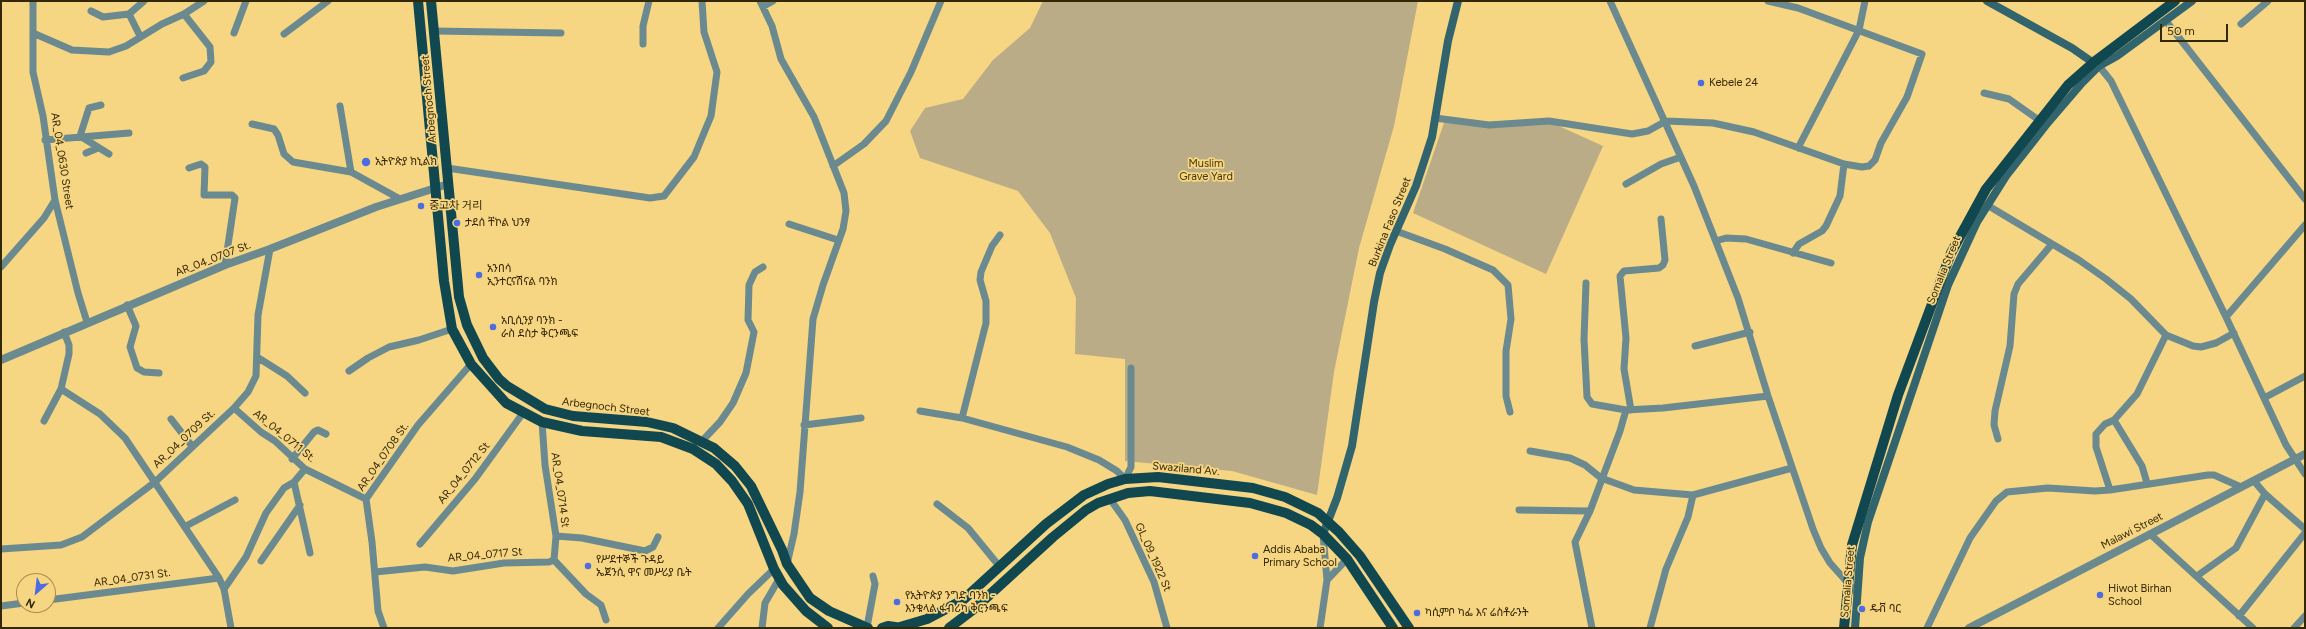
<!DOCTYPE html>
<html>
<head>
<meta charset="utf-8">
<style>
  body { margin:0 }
  #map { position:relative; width:2306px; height:629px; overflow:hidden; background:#f6d583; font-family:Figtree,sans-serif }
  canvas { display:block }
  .frame { position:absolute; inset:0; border:2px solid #342703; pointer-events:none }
  .north { position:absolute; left:16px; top:573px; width:40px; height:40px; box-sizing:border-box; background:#f6d583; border:1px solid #a88f50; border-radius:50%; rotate:208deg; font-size:11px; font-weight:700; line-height:16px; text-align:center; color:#342703 }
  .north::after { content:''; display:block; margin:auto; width:14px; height:18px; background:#4c6de1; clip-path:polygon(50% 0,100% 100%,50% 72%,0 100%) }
  .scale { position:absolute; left:2160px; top:24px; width:68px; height:18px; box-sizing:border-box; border:2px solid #342703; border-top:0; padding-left:5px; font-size:12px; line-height:14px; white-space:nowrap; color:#342703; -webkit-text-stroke:3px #f6d583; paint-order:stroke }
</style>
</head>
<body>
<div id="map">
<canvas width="2306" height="629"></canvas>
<div class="frame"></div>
<div class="north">N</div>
<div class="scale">50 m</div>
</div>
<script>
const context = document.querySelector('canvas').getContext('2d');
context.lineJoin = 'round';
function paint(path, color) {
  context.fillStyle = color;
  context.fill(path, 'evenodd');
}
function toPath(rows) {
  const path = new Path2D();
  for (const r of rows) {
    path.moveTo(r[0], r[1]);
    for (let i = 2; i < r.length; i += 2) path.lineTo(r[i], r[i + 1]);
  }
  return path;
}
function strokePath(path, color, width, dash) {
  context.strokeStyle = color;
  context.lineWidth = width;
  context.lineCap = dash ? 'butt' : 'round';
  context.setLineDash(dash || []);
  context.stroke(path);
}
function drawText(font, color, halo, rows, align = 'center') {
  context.font = font + ' Figtree,"Noto Sans Ethiopic","Noto Sans KR",sans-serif';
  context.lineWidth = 3.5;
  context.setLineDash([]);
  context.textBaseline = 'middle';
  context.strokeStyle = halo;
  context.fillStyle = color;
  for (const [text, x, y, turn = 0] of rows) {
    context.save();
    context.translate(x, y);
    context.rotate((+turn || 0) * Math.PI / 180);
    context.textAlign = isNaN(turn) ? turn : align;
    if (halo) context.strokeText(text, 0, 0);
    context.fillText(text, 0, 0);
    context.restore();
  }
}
paint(toPath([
  [1043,1,1418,1,1394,126,1359,248,1334,372,1317,495,1232,471,1125,461,1125,359,1075,354,1076,298,1050,233,1018,191,920,158,910,131,925,108,963,99,993,60,1030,28],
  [1446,117,1493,128,1550,122,1603,146,1546,274,1413,213]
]), '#bbac88');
strokePath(toPath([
  [33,1,33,72,43,116,55,200,78,293,87,322],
  [760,1,772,26,781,59,814,117,844,193,846,211,843,229,823,285,813,319,800,492,794,534,787,564],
  [1610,1,1694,186,1738,298,1768,396,1813,529,1821,548,1830,563,1856,592],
  [764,6,773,1],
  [91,11,103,17,129,14,140,36],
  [129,14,144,1],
  [2166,21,2305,199],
  [2241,24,2268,1],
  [434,31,561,33],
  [33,33,72,50,109,52,126,46,162,24,184,14,204,1],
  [234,33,246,1],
  [284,34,328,1],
  [643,44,643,26,649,1],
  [2099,66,2111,81,2226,317,2286,445,2305,474],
  [183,78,204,71,211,62,210,47,184,14],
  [1984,93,2009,99,2043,123],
  [101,105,89,108,80,136,109,154],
  [340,106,351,172],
  [1435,118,1489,125,1549,121,1632,134,1648,131,1666,121,1713,123,1754,132,1844,164,1862,167,1869,166,1875,160,1881,143,1907,97,1922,54,1798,8,1768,1],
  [252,124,274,129,278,135,284,154,293,162,351,172,400,199],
  [45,140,129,133],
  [1798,148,1859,30,1865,1],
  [86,153,98,148],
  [833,166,864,144,886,121,911,72,941,1],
  [189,168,201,164,205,167,204,195,232,195,235,198,225,265],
  [447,168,650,198,664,196,694,157,711,116,717,72,704,32,702,1],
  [1626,184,1661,164,1681,157],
  [1987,205,2079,260,2106,279,2131,299,2166,335,2193,346,2201,347,2216,343,2234,333],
  [789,224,838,240],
  [1396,231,1445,249,1493,270,1508,285,1511,319,1506,351,1506,396,1510,412],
  [1716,241,1726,238,1746,239,1831,263],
  [1793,253,1799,244,1822,231,1826,226,1840,196,1844,164],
  [1,267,44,218,55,200],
  [1586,283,1584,339,1587,397,1592,404,1626,410,1663,408,1768,396],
  [127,305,136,326,130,347,137,368,144,372,159,373],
  [2226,317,2305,225],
  [1695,346,1750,332],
  [257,357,287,376,305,393],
  [349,371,368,358,389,347,419,340,452,329],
  [61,389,100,414,125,438,219,578,224,589,231,628],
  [2264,398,2305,376],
  [234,408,261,432,275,441,305,469,366,499],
  [1631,410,1624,369,1626,338,1620,276,1624,271,1659,268,1663,265,1665,260,1661,219],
  [920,411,962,418,1067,447,1099,460,1117,471,1125,479,1131,467,1131,368],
  [962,418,986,323,986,301,980,280,981,272,992,246,1000,235],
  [171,419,192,446],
  [2114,420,2142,466,2147,483],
  [44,421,61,389,69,354,69,345,64,332],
  [804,425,861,418],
  [1998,439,1994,425,1995,411,2010,346,2014,294,2018,284,2052,244],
  [702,441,720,422,733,403,746,373,754,332,748,320,749,285,755,272,763,267],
  [1530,451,1570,458,1585,465,1601,478,1634,490,1693,495,1792,468],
  [292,459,314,432,318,430,326,434],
  [305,469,294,482,310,553],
  [2254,481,2265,494,2305,529],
  [2110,490,2096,447,2096,434,2105,424,2114,420,2137,394,2166,335],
  [1110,499,1125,520,1154,582,1167,628],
  [937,504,968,528,1000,567],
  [1519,510,1590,511],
  [186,526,235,500],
  [2150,534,2253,628],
  [556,536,582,538,645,551,653,547,658,537],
  [420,544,475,479,523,413],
  [1,549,61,545,82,537,155,482,234,408,248,392,256,376,258,315,270,249],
  [554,560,586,594,601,605,606,620],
  [261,561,300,505],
  [375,572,425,567,453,571,504,563,549,562,554,560,556,536,545,465,542,422],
  [2197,576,2236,548,2265,494],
  [1327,580,1347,559],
  [224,589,246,557,266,513,284,488,294,482],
  [48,600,219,578],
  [1,606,24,603],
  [2239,616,2305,533],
  [867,627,875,584,873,576],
  [384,628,378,611,372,542,366,499,418,425,471,364],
  [718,628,748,594,774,569],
  [762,628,765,603,779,579],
  [1320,628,1327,580,1323,534],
  [1592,628,1575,542,1590,511,1620,431,1626,410],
  [1650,628,1666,569,1688,517,1693,495],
  [1927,628,1970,538,1996,501,2007,492,2048,488,2095,491,2110,490,2208,475,2214,475,2241,487],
  [2294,628,2305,616]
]), '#6a8a8f', 7);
strokePath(toPath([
  [1,360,225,265,270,249,376,207,448,184],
  [1969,628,2305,454]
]), '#6a8a8f', 8);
strokePath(toPath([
  [1987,1,2072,48,2098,66],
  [1323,534,1337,498,1352,446,1374,302,1380,273,1390,245,1416,186,1432,137,1448,41,1458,1],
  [1855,628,1860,558,1868,522,1948,285,1977,222,2006,176,2046,125,2082,83,2099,66,2117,56,2192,1]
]), '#31646c', 8);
strokePath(toPath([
  [418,1,444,281,452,329,471,364,506,403,542,422,582,431,661,437,693,449,716,464,732,481,748,504,774,569,783,585,806,611,828,628],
  [431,1,459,297,467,325,483,358,499,379,507,386,545,409,573,416,647,422,673,428,714,448,735,466,751,486,782,550,787,564,810,598,829,611,868,628],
  [900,627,927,619,963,600,1046,524,1084,495,1108,484,1125,479,1158,477,1253,488,1285,497,1318,513,1339,532,1360,556,1409,628],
  [882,628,888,626,902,628],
  [949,628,974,609,1053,537,1086,510,1098,503,1128,493,1150,491,1250,503,1286,513,1311,525,1323,534,1347,559,1393,628],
  [1844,628,1852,545,1898,395,1951,253,1986,189,2068,85,2094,62,2175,1]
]), '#11474f', 10);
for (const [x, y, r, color] of [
  [1701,83,4,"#4c6de1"],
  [366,162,5,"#4c6de1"],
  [421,206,4,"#4c6de1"],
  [457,223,4,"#4c6de1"],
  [479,275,4,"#4c6de1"],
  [493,327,4,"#4c6de1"],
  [1255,556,4,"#4c6de1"],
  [588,566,4,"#4c6de1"],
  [2100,595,4,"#4c6de1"],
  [897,602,4,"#4c6de1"],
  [1862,609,4,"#4c6de1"],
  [1417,613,4,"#4c6de1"]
]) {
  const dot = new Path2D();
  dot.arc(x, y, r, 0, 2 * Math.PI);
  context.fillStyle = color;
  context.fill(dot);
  strokePath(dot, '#f6d583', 1.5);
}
drawText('11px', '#342703', '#f6d583', [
  ["Kebele 24",1709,83],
  ["ኢትዮጵያ ክኒልክ",375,162],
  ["중고차 거리",429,206],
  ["ታደሰ ቸኮል ህንፃ",465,223],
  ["አንበሳ",487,269],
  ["ኢንተርናሽናል ባንክ",487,282],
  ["አቢሲንያ ባንክ -",501,321],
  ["ራስ ደስታ ቅርንጫፍ",501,334],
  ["Addis Ababa",1263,550],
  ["Primary School",1263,563],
  ["የሥደተኞች ጉዳይ",596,560],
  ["ኤጀንሲ ዋና መሥሪያ ቤት",596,573],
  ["Hiwot Birhan",2108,589],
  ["School",2108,602],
  ["የኢትዮጵያ ንግድ ባንክ -",905,596],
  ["እንቁላል ፋብሪካ ቅርንጫፍ",905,609],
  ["ዴቭ ባር",1870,609],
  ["ካሲምቦ ካፌ እና ሬስቶራንት",1425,613]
], 'left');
drawText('11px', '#342703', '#f6d583', [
  ["Arbegnoch Street",429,99,-95],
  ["AR_04_0630 Street",62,161,81],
  ["Burkina Faso Street",1390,222,-68],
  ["AR_04_0707 St.",213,259,-21],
  ["Somalia Street",1944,270,-68],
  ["Arbegnoch Street",606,407,7],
  ["AR_04_0711 St.",284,436,39],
  ["AR_04_0709 St.",184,439,-43],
  ["AR_04_0708 St.",383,457,-55],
  ["Swaziland Av.",1186,469,5],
  ["AR_04_0712 St",464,473,-51],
  ["AR_04_0714 St",560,490,82],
  ["Malawi Street",2132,531,-27],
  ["AR_04_0717 St",485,555,-5],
  ["GL_09_1922 St",1153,557,66],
  ["AR_04_0731 St.",132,578,-8],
  ["Somalia Street",1848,582,-85]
]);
drawText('11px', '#463503', '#f6d583', [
  ["Muslim",1206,164],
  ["Grave Yard",1206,177]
]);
</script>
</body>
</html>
